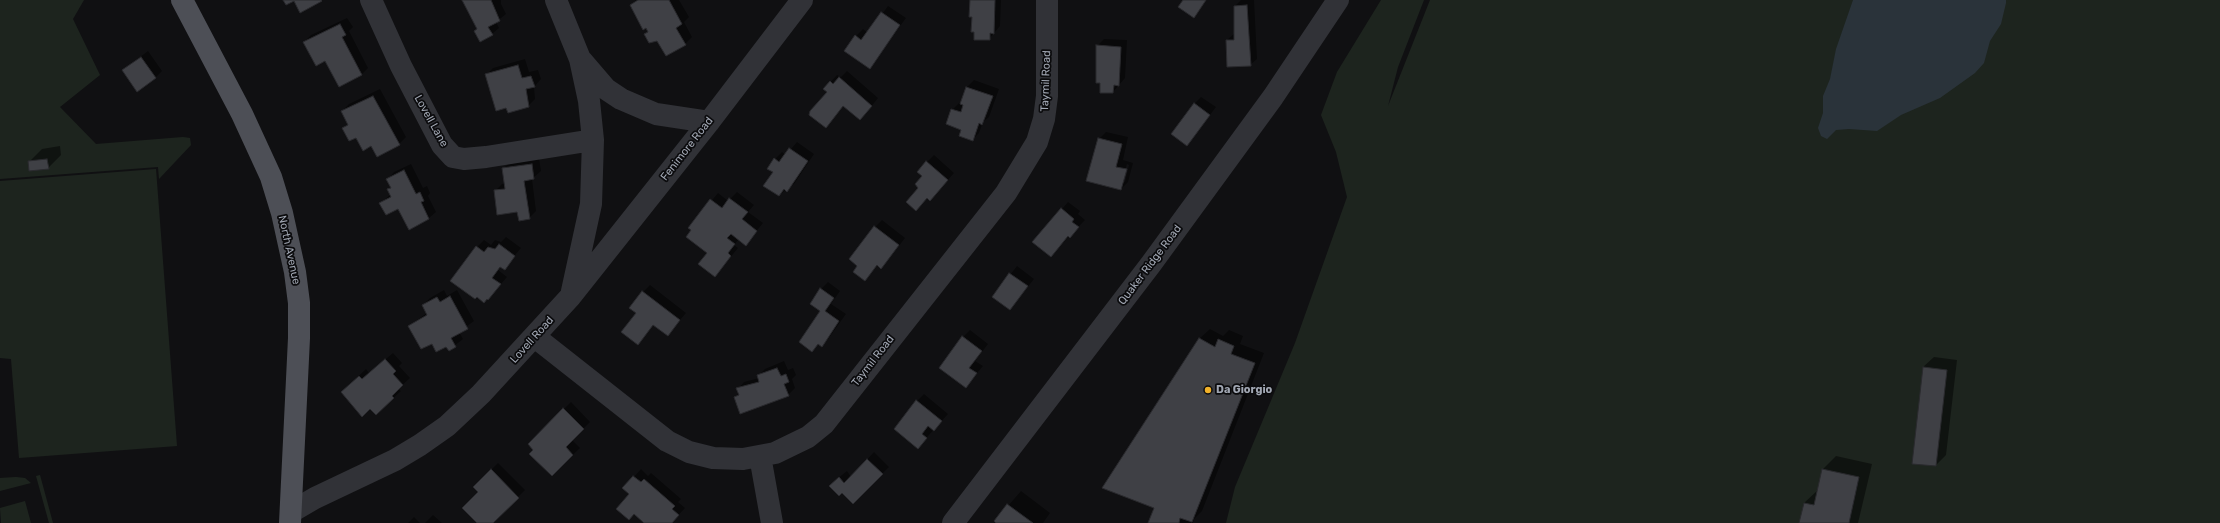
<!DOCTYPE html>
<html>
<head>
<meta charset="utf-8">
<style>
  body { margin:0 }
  canvas { display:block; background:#101012 }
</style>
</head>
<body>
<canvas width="2220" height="523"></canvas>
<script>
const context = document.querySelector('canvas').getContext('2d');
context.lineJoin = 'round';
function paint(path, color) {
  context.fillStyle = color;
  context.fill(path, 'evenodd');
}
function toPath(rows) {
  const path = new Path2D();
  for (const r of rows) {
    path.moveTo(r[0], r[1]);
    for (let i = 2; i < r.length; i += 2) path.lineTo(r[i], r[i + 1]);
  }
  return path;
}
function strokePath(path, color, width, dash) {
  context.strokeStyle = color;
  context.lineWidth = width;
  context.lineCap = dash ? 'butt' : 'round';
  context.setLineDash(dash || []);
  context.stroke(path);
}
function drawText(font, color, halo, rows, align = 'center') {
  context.font = font + ' Rubik,sans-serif';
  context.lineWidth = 3.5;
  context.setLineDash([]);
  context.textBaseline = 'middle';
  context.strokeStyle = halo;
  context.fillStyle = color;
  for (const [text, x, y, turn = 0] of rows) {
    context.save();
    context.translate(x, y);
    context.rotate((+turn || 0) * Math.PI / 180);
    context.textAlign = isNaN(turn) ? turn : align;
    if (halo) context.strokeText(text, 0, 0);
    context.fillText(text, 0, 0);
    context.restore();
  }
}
paint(toPath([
  [0,0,84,0,73,19,100,75,60,107,96,144,183,137,190,138,191,145,159,179,158,167,0,179],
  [1381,0,1424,0,1398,67,1388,106,1430,0,2220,0,2220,523,1226,523,1235,487,1295,343,1347,197,1336,152,1321,115,1337,72],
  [156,169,177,446,19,458,11,359,0,358,0,181],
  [40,475,53,523,49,523,36,476],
  [16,477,25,478,31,483,0,491,0,478],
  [25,501,31,523,1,523,0,508]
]), '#1d241e');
paint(toPath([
  [1853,0,2006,0,2006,3,2001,24,1990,41,1984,63,1975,73,1940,98,1901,115,1877,131,1849,129,1836,130,1827,139,1821,136,1818,128,1823,113,1823,96,1830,79,1836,49]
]), '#2a333a');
paint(toPath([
  [463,0,501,0,501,4,506,14,496,22,499,28,492,34,475,31,478,28],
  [636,0,679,0,689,17,684,22,692,37,685,44,658,39,645,34,649,31,632,4],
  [971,0,1001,0,1000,26,989,39,975,31],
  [1241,0,1254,0,1257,59,1250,65,1227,40,1235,33,1235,6],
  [888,6,906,18,870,67,856,36,863,29,868,33],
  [347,18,353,27,349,31,368,68,361,75,326,59,304,42,311,35],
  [1104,39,1127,40,1125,78,1113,92,1101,82,1097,46],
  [148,51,162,71,155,78,123,70],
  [525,59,529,72,538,70,541,79,534,87,535,99,528,106,486,75,493,68],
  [847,71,878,98,867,112,844,105,826,127,828,92,824,89,837,75,841,77],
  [974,80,999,89,989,117,983,122,979,133,972,140,963,129,952,110,959,103,961,103,967,87],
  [380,89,406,137,399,144,372,145,343,128,349,123,342,111,349,104],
  [1201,97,1216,107,1187,145,1195,103],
  [1106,132,1128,137,1123,160,1133,163,1128,182,1121,189,1099,139],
  [1127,164,1129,165,1125,182,1122,182],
  [797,142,814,154,794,184,779,195,775,159,782,152,786,155],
  [60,146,61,155,48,168,29,162,42,149],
  [934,155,954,173,930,200,923,176,927,162],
  [539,158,541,171,532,179,536,211,529,218,495,191,502,184,505,183,503,169,510,162],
  [411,164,423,188,427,186,430,193,428,196,436,212,429,218,410,228,399,208,381,203,391,194,389,190,391,187,388,179,394,172],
  [737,192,754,205,748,212,763,223,746,244,739,239,734,245,738,248,715,276,708,253,689,228,718,193,728,201],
  [1068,202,1080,211,1078,214,1085,220,1051,255,1062,209],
  [882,220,905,238,888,260,881,267,878,265,865,280,859,266,875,227],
  [506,237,521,248,504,268,501,267,498,270,507,277,488,299,477,247,484,240,491,245,495,240,501,242],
  [1017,266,1034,279,1010,309,993,297],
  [828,282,840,291,831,304,846,314,828,339,822,345,819,343,812,350,821,311,821,289],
  [650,285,686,313,667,335,654,324,638,343,638,313,643,292],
  [444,290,447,296,457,290,474,321,459,332,463,339,449,350,446,345,432,342,409,326,427,313,423,305,430,298],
  [1210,329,1223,336,1229,330,1243,336,1240,344,1264,353,1202,511,1194,519,1193,523,1149,523,1199,339],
  [970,330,988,344,975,361,983,366,966,386,963,337],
  [393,353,402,363,399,366,410,378,398,389,401,391,376,414,349,385,366,369,369,373],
  [1934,357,1957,360,1946,455,1936,465,1923,367],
  [784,361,788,370,793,368,796,375,792,379,795,388,788,395,735,398,739,393,738,389,744,382,759,378,758,376,765,369],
  [924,394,948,414,918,447,917,401],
  [571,402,590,422,572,440,580,448,552,475,529,444],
  [874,452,889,467,853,502,842,492,837,479,847,471,851,477],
  [1836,456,1872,464,1858,523,1800,523,1804,503,1818,490,1823,469],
  [498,463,525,490,492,523,479,523,480,492,474,487],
  [641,469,648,476,651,473,681,499,678,502,685,508,671,523,646,523,635,513,629,519,631,494,624,488],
  [1021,491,1050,513,1043,523,998,523,995,521],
  [433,515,442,523,425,523],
  [414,517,420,523,408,523]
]), '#0007');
const building = toPath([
  [283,0,321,0,322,1,300,13,294,1,286,5,283,0],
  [462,0,491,0,500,21,488,27,493,35,480,42,474,31,477,29,462,0],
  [638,0,669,0,682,24,676,28,686,45,666,56,657,41,649,43,644,34,648,32,646,28,643,30,630,5,638,0],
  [970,0,995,0,994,34,990,33,990,40,974,40,974,32,971,32,972,17,969,17,970,0],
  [1183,0,1206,0,1194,18,1178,7,1183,0],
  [1247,5,1251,66,1227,67,1226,40,1234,40,1234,6,1247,5],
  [881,12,900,25,870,69,844,51,855,35,861,40,881,12],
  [340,24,346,35,342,37,362,75,339,87,325,61,316,66,303,42,340,24],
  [1096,45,1121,47,1119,86,1114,85,1113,93,1100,93,1100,83,1096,83,1096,45],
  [141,57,156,78,137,92,122,70,141,57],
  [518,65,522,78,531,76,535,87,526,89,529,107,508,113,506,108,496,111,485,74,518,65],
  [839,77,872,106,860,120,843,106,826,128,809,115,810,111,827,92,823,89,830,81,833,84,839,77],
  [966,87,993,96,982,125,979,123,973,141,959,136,961,130,946,124,951,109,961,112,963,105,960,104,966,87],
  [373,96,400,145,377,157,371,146,363,151,356,138,349,141,342,128,348,125,341,111,373,96],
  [1194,103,1210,115,1187,146,1171,134,1194,103],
  [1098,138,1122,144,1116,167,1127,169,1121,190,1086,181,1098,138],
  [789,148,808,161,787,192,784,189,779,196,763,186,773,172,767,169,774,158,779,162,789,148],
  [47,159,49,169,29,171,28,161,47,159],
  [926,161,948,180,930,201,927,198,916,211,906,202,918,188,915,184,922,176,917,172,926,161],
  [532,164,534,179,524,181,530,219,519,221,517,212,497,215,494,190,505,189,502,168,532,164],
  [404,170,416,194,420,192,424,201,421,202,429,219,409,230,398,209,386,215,379,203,391,197,387,189,391,188,386,179,404,170],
  [729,198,748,212,742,219,757,231,746,246,731,234,727,238,735,244,728,253,731,256,715,277,698,264,707,253,686,237,691,230,688,228,710,199,722,208,729,198],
  [1061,208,1074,219,1072,222,1079,227,1070,238,1068,236,1051,257,1032,242,1061,208],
  [874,226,899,245,881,269,877,265,865,281,853,272,857,266,849,259,874,226],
  [499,244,515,256,505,270,500,267,492,278,501,284,488,300,487,299,484,303,477,297,475,299,450,281,476,246,484,252,488,247,495,249,499,244],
  [1009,273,1028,286,1010,310,992,297,1009,273],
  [820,288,834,298,825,311,839,321,822,347,818,344,812,352,799,342,820,311,810,304,820,288],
  [642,291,680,320,668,336,653,325,638,345,621,332,636,313,629,308,642,291],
  [450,296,468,329,451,338,456,347,449,351,446,347,436,352,432,344,421,349,408,326,427,315,422,305,437,297,440,302,450,296],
  [962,336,982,351,969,368,977,373,966,388,939,368,962,336],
  [1199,338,1215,347,1218,339,1234,346,1231,354,1255,363,1192,522,1180,518,1179,523,1148,523,1154,508,1102,488,1199,338],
  [385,359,396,371,393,374,403,385,392,396,394,398,376,415,370,409,362,417,341,392,359,376,362,379,385,359],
  [1923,367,1947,370,1936,466,1912,464,1923,367],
  [777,368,781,376,786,374,789,382,784,384,789,396,740,414,734,397,739,395,736,388,759,382,757,375,777,368],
  [916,400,942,421,934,431,928,426,922,434,927,438,918,449,894,429,916,400],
  [563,408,584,429,566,447,573,455,552,476,529,454,533,450,528,444,563,408],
  [867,459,883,474,853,504,842,493,839,496,829,486,839,477,844,483,867,459],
  [491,469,519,498,493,523,477,523,462,508,478,492,473,487,491,469],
  [1822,469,1859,477,1849,523,1799,523,1804,503,1814,505,1822,469],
  [633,476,641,482,644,479,675,506,672,509,679,515,672,523,644,523,634,514,629,520,616,509,629,494,622,488,633,476],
  [1007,504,1033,523,996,523,994,521,1007,504]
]);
paint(building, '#3f4045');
strokePath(building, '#2a2a2e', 1);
strokePath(toPath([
  [371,0,401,66,442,145,453,157,464,159,486,157,593,140],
  [556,0,580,59,589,101,593,140,591,204,572,291],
  [582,61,606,89,621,99,656,114,709,122],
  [535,337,667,441,689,452,713,458,743,459,775,453,808,437,824,424,1006,193,1037,142,1044,119,1047,96,1047,0],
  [760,456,772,523],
  [291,512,315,498,395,460,420,445,447,426,481,394,571,296,709,122,802,0],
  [953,523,1151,264,1273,97,1338,0]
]), '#313237', 22);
strokePath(toPath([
  [182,0,242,114,271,177,282,213,295,272,299,303,299,338,290,523]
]), '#4d4f56', 22);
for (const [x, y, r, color] of [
  [1208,390,4,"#f1b129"]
]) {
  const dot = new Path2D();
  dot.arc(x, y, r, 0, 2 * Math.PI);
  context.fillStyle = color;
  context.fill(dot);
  strokePath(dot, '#0b0b0d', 1.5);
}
drawText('11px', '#a1a7b3', '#0b0b0d', [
  ["Taymil Road",1046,81,-88],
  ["Lovell Lane",431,121,61],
  ["Fenimore Road",687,149,-52],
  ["North Avenue",289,250,78],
  ["Quaker Ridge Road",1150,265,-53],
  ["Lovell Road",532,340,-48],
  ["Taymil Road",873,361,-52]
]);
drawText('bold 11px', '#a1a7b3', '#0b0b0d', [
  ["Da Giorgio",1216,390]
], 'left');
</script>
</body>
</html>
